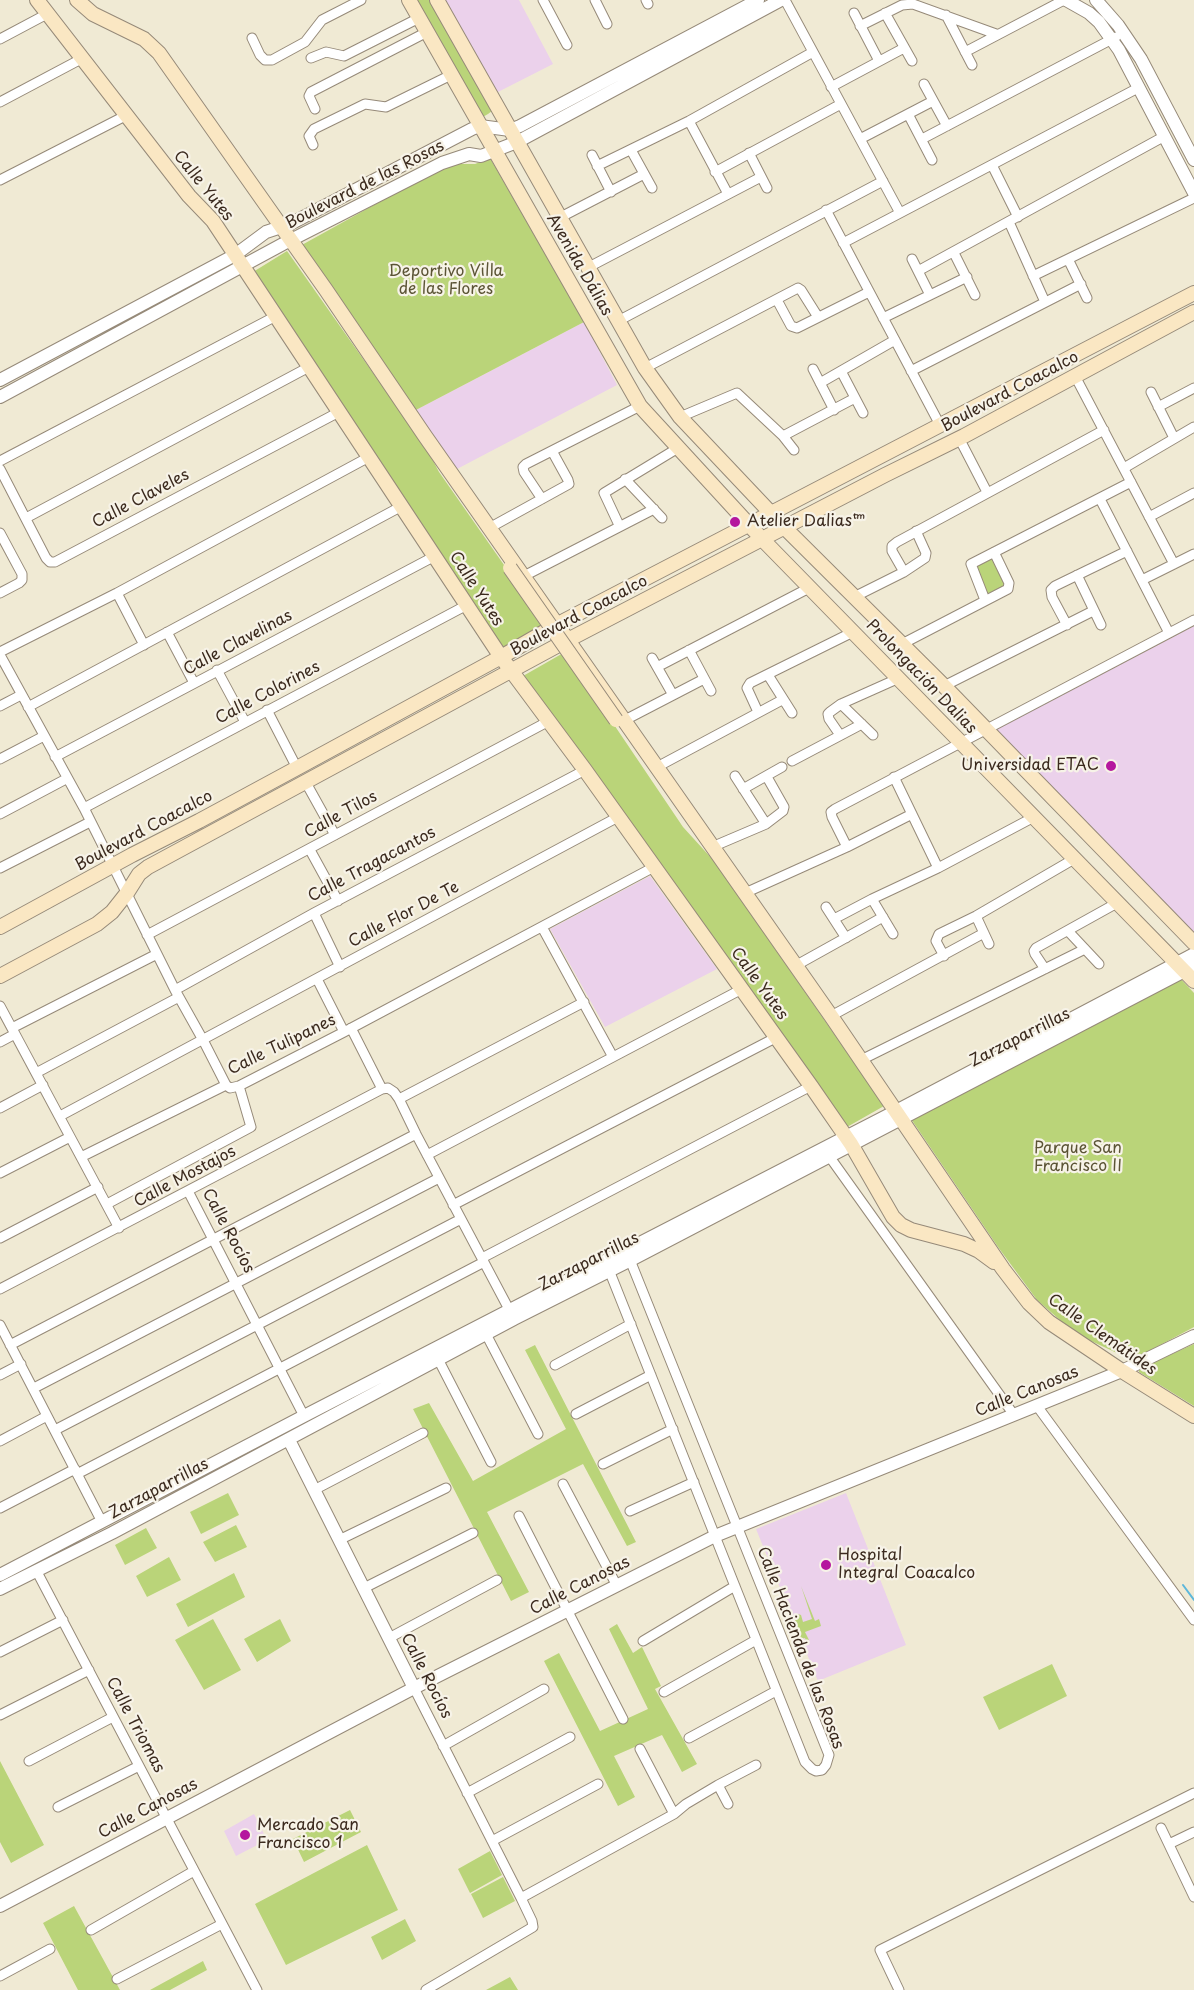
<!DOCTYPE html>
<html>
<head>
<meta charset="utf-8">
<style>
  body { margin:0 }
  canvas { display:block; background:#f0ead4 }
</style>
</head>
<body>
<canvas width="1194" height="1990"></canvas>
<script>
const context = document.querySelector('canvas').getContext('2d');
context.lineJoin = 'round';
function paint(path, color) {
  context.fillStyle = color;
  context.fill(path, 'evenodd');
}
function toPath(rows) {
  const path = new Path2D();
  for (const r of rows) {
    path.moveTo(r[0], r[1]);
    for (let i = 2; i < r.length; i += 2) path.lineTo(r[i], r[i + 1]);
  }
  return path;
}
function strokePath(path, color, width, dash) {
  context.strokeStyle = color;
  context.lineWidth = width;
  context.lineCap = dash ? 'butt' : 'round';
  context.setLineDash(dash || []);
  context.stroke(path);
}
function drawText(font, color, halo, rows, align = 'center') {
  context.font = font + ' "Playpen Sans",sans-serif';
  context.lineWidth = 4.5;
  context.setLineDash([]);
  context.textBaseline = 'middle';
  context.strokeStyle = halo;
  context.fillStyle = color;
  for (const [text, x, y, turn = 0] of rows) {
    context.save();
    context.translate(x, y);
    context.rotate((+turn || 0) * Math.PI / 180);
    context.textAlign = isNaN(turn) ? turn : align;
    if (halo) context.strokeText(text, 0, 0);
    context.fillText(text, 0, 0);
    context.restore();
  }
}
paint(toPath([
  [444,0,519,0,553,64,496,93],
  [584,322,617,385,457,469,414,411],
  [1194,626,1194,935,993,731],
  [650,876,717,969,605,1027,550,929],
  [846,1493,906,1645,818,1681,756,1529],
  [254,1814,267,1840,236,1856,224,1831]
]), '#ebd1eb');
paint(toPath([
  [413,0,429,0,492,111,488,114,481,118],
  [490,158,584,322,414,411,300,246,448,164,475,164],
  [287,251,428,451,439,472,546,625,502,650,253,272],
  [994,555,1008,587,987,598,973,566],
  [565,652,683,827,714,861,884,1106,847,1127,523,676],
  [1174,972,1194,993,1194,1327,1132,1360,1076,1334,1037,1300,998,1247,909,1116],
  [1194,1344,1194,1406,1139,1372,1139,1369],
  [535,1345,636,1542,627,1546,583,1464,487,1512,529,1592,511,1601,413,1409,429,1403,473,1481,566,1429,525,1350],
  [228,1493,239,1515,201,1534,190,1512],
  [236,1525,247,1547,215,1562,203,1542],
  [146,1528,157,1548,125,1565,115,1545],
  [169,1557,181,1580,147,1597,136,1576],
  [234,1573,245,1597,188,1627,176,1604],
  [801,1586,815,1621,819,1619,821,1626,805,1632,809,1640,806,1641,805,1638,801,1639,794,1623,798,1614,801,1615,803,1622,812,1619],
  [213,1619,241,1670,204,1690,175,1640],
  [280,1619,291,1641,257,1662,244,1639],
  [617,1624,633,1653,642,1647,661,1686,655,1689,697,1764,682,1772,662,1735,614,1756,635,1797,618,1806,544,1661,559,1653,600,1731,648,1709,609,1629],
  [1052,1664,1067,1696,999,1730,983,1697],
  [0,1761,44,1845,11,1863,0,1842],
  [350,1810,361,1832,304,1862,293,1839],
  [367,1845,398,1910,286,1965,255,1904],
  [490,1851,502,1875,470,1893,458,1869],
  [503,1877,515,1901,483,1918,471,1894],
  [74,1906,120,1990,78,1990,43,1923],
  [405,1919,416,1941,382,1960,371,1937],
  [203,1961,207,1970,170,1990,150,1990],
  [510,1977,518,1990,486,1990]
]), '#bad479');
strokePath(toPath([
  [1183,1585,1194,1600]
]), '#5db7da', 2);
const minor = toPath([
  [543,0,567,45],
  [595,0,607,24],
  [646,0,648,4],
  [785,0,900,213],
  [854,13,879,61],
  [885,13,912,61],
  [946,15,972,65],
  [860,26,902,5,913,4,996,34],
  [252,38,260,55,265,60,272,60,305,42,322,20,361,0],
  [0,39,47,14],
  [965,52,1064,0],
  [311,58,326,52,344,56,419,18],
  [924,84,947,126],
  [831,87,904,48],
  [0,102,83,58],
  [315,109,309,96,311,92,427,32],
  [908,114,932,160],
  [689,121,728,194],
  [860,139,933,101],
  [922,139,1116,37],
  [313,145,309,136,314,129,365,104,386,107,451,75],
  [631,150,652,188],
  [749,153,767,188],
  [592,155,611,192],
  [992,165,1018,217],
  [597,166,689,121,813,52],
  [715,172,841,104],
  [0,180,127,115],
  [826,210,940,425],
  [559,218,644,174],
  [1009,222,1045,302],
  [843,243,1138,88],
  [954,253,975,295],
  [912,259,930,295],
  [1068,259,1087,298],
  [587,268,761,177],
  [918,271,1163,137],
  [1033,276,1194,198],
  [777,300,791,326,797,328,869,292],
  [883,318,967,277],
  [618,321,883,181],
  [645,368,798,288,801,290,818,317],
  [813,369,834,410],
  [841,371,863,413],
  [911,371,1081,284],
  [1075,376,1174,564],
  [820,383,895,340],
  [1151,392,1174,438],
  [1158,407,1194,388],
  [680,417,737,393,783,436,794,450],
  [783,436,855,398],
  [959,438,987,492],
  [0,461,276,316],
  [1124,468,1194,427],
  [0,469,46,558,50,562,55,562,339,412],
  [625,479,662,518],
  [542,499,524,472,523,467,526,464,640,406],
  [1100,499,1169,633],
  [1149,517,1194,493],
  [26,518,309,367],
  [619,525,604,493,678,448],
  [491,527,569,484,568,480,552,451],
  [0,533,22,574,22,580,19,583,0,593],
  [904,572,892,551,892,546,897,542,1104,430],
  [1077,575,1101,625],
  [524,576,654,509],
  [1142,580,1194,554],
  [117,593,144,645],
  [854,597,904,572,925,558,926,553,916,531],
  [985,600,971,564,1131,482],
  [1067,625,1052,597,1051,590,1055,586,1127,551],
  [167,632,194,683],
  [902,644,1008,589,1009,583,994,552],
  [689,650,711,691],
  [0,652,117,593,369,457],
  [0,655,84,808,175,990,203,1040,226,1085,230,1088,239,1086,344,1032,654,867],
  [652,658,673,695],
  [657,667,809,588],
  [217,670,245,722],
  [768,675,792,713],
  [944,686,1093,611],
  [841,704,873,735],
  [0,706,21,695],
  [28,707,402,506],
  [267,710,297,768],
  [758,712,747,688,750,683,853,632],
  [625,720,704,679],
  [840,735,829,719,828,714,830,712,841,704,897,679],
  [55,757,435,556],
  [0,759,44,736],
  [792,761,862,724],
  [657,767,782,700],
  [735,776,766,824],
  [894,777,938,868],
  [305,781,335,835],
  [743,789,782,767],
  [84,808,467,605],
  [0,814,66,779],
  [712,847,766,824,783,811,784,807,767,777],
  [847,847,832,817,831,812,835,809,1194,620],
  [310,850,338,901],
  [0,868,90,822],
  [745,893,847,847,912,814],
  [872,899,893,934],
  [826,907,846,938],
  [314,913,340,967],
  [976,916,989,944],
  [834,919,872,899,938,868,1034,817],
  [542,927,613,1057],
  [1068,931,1099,964],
  [147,935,549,721],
  [944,956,936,941,939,934,976,916,1074,859],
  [795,966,883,917],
  [1045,969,1035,954,1034,951,1036,948,1117,903],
  [317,979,344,1032],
  [175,990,314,913,585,770],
  [0,1006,119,1228],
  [831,1016,984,933],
  [12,1028,157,954],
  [351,1028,382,1089,388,1088,394,1092,399,1099,416,1134,512,1315],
  [0,1042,15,1034],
  [861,1060,1085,949],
  [36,1073,179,997],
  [399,1099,584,1002],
  [0,1108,43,1085],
  [60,1116,618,817],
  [427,1155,742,989],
  [829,1156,1014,1415],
  [81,1157,226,1085],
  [0,1173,70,1137],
  [188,1191,304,1416],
  [107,1204,251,1127,239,1086],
  [453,1205,777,1037],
  [0,1238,98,1187],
  [482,1258,811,1086],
  [607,1265,805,1762,812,1769,816,1771,822,1770,826,1765,829,1755,628,1255],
  [0,1289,382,1089],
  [0,1325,102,1522],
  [486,1334,538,1434],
  [10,1345,416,1134],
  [438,1359,491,1462],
  [555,1365,631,1324],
  [0,1375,21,1364],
  [34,1388,439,1178],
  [1037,1406,1194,1620],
  [576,1414,651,1375],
  [55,1430,461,1219],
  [0,1441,47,1416],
  [603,1464,673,1429],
  [77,1474,484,1262],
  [563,1484,617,1586],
  [314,1490,423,1433],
  [0,1508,75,1469],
  [630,1511,694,1482],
  [519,1516,623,1719],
  [339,1540,446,1488],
  [36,1570,257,1990],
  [364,1588,473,1533],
  [389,1638,497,1580],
  [643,1641,735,1586],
  [0,1652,63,1620],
  [414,1688,521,1898,532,1921,533,1927,426,1990],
  [664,1692,756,1640],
  [0,1715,89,1670],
  [689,1738,776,1691],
  [443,1746,544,1689],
  [640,1749,674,1814],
  [29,1761,113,1717],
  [718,1785,728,1804],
  [467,1793,570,1737],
  [58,1807,139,1766],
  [1161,1828,1194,1897],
  [492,1841,598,1784],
  [1169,1844,1194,1832],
  [521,1898,674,1814,686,1804,718,1785,756,1765],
  [91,1930,194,1871],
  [0,1976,50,1949],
  [117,1979,222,1924],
  [899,1990,880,1950,1194,1793]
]);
const tertiary = toPath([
  [1066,0,1089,13,1099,22,1119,50,1194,193],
  [1096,0,1118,25,1141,59,1194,160],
  [0,380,235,255,266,232,290,224,472,129,480,126,510,130,520,126,758,0],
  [0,397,283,244,442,163,469,154,481,156,517,142,781,0],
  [289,1440,414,1688],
  [0,1575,304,1416,896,1111,1194,954],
  [0,1589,112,1533,514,1319,631,1260,1194,966],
  [0,1906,414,1688,715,1536,1122,1371,1194,1336]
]);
const secondary = toPath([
  [37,0,189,196,213,221,501,657,585,770,811,1086,851,1144,893,1217,901,1225,911,1230,964,1244,979,1251,994,1262],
  [77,0,93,14,144,39,159,53,326,290,425,436,831,1016,1003,1269,1029,1303,1049,1322,1122,1371,1194,1416],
  [409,0,640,406,763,540,1194,981],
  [437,0,645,368,680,417,785,528,944,686,1194,943],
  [0,927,132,855,199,821,297,768,501,657,558,624,1194,293],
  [0,976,97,924,112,912,127,893,139,874,148,867,564,642,885,475,964,436,1194,312]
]);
strokePath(minor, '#968a79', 11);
strokePath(tertiary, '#968a79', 14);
strokePath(secondary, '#968a79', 16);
strokePath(minor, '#fff', 9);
strokePath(tertiary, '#fff', 12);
strokePath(secondary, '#fae7c3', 14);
const secondaryBridge = toPath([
  [510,568,616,720]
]);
strokePath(secondaryBridge, '#968a79', 16, []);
strokePath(secondaryBridge, '#fae7c3', 14);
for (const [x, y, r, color] of [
  [735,522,6,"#b5179e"],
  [1111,766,6,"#b5179e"],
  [826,1565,6,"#b5179e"],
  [245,1835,6,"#b5179e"]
]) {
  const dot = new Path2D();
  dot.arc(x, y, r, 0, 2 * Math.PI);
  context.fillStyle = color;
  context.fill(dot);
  strokePath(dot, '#f7f3e8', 2);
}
drawText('16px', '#3b2a1e', '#f7f3e8', [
  ["Boulevard de las Rosas",365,185,-27],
  ["Calle Yutes",203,186,51],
  ["Avenida Dálias",579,265,60],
  ["Boulevard Coacalco",1010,392,-28],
  ["Calle Claveles",141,499,-28],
  ["Calle Yutes",476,589,57],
  ["Boulevard Coacalco",579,616,-28],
  ["Calle Clavelinas",238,643,-28],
  ["Prolongación Dalias",921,677,46],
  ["Calle Colorines",268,693,-28],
  ["Calle Tilos",341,815,-29],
  ["Boulevard Coacalco",144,831,-28],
  ["Calle Tragacantos",372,865,-28],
  ["Calle Flor De Te",404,915,-28],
  ["Calle Yutes",759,984,54],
  ["Zarzaparrillas",1020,1038,-27],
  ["Calle Tulipanes",282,1045,-26],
  ["Calle Mostajos",185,1177,-28],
  ["Calle Rocíos",228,1231,62],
  ["Zarzaparrillas",589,1262,-27],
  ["Calle Clemátides",1102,1335,35],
  ["Calle Canosas",1027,1392,-22],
  ["Zarzaparrillas",159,1489,-28],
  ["Calle Canosas",580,1586,-27],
  ["Calle Hacienda de las Rosas",800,1648,69],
  ["Calle Rocíos",426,1676,63],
  ["Calle Triomas",135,1725,62],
  ["Calle Canosas",148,1809,-28]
]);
drawText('16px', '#5b5435', '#f7f3e8', [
  ["Deportivo Villa",446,272],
  ["de las Flores",446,290],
  ["Parque San",1078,1149],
  ["Francisco II",1078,1167]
]);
drawText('16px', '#3b2a1e', '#f7f3e8', [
  ["Atelier Dalias™",747,522],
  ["Universidad ETAC",1099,766,"right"],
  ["Hospital",838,1556],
  ["Integral Coacalco",838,1574],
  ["Mercado San",257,1826],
  ["Francisco 1",257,1844]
], 'left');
</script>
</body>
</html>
